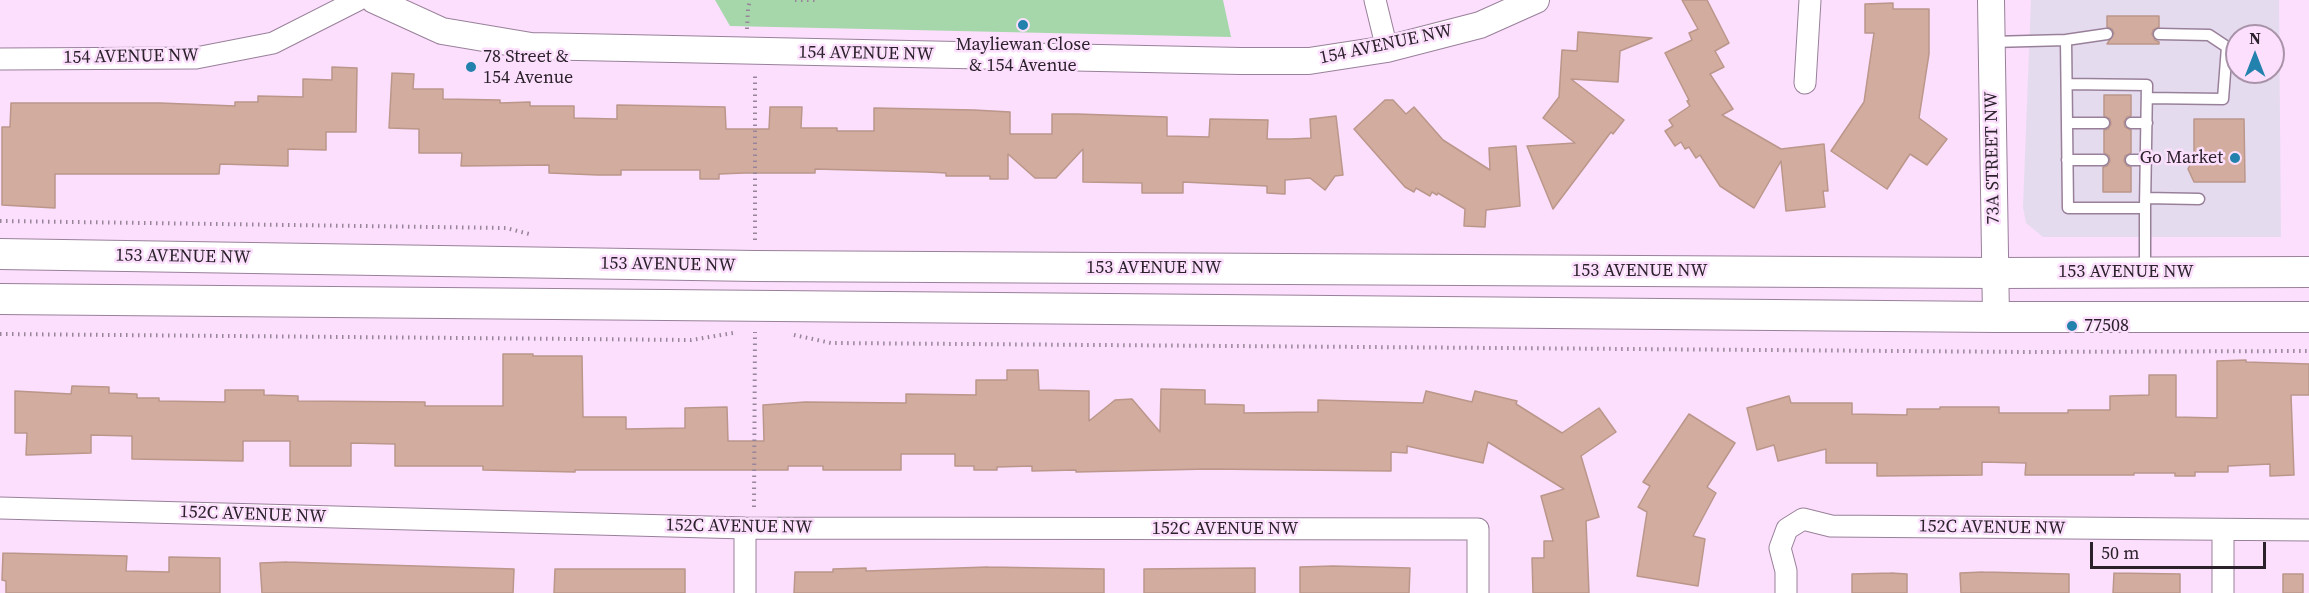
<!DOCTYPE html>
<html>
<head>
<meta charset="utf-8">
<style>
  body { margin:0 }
  #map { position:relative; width:2309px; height:593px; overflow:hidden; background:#fbdffc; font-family:"Source Serif 4",serif }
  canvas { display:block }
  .north { position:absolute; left:2225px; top:24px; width:60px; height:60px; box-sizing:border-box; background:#fbdffc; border:2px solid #a893a8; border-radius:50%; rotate:0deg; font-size:16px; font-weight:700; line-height:24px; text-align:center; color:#2b212b }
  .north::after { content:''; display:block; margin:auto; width:21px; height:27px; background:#2281ad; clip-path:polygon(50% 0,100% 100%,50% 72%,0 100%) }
  .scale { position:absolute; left:2090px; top:542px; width:176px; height:27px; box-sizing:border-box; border:3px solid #2b212b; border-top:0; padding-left:8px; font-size:18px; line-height:21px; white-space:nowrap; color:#2b212b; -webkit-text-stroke:4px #fbdffc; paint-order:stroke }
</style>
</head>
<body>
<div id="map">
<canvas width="2309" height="593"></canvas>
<div class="north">N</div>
<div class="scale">50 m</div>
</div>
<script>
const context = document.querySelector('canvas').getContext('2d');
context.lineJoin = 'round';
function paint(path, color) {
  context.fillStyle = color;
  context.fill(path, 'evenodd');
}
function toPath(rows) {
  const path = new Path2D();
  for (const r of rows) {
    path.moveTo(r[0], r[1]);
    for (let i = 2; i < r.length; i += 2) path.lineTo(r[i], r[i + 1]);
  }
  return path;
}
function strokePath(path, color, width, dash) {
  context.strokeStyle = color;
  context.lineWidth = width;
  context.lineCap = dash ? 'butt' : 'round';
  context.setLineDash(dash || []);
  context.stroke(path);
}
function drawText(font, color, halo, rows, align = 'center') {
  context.font = font + ' "Source Serif 4",serif';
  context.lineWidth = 5;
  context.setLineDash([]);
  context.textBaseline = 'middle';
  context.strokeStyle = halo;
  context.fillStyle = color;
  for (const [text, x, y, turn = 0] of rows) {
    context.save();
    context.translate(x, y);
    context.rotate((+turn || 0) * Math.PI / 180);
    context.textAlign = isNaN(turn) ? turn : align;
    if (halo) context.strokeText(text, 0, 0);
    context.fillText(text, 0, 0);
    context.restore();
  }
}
paint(toPath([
  [2031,0,2279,0,2281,237,2043,237,2026,223,2023,207],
  [2237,36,2273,36,2273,72,2237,72]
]), '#e5dbef');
paint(toPath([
  [715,0,1223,0,1231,37,730,26]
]), '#a5d7aa');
const building = toPath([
  [1682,0,1707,0,1729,43,1715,51,1724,67,1710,74,1733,109,1722,115,1781,149,1824,144,1828,191,1823,191,1825,207,1786,211,1781,161,1754,208,1720,186,1700,155,1696,158,1689,147,1685,149,1681,142,1675,146,1665,131,1673,126,1669,120,1690,106,1687,101,1689,100,1665,53,1692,40,1689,33,1698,29,1682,0],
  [1893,3,1893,9,1929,9,1929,54,1919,118,1947,139,1927,165,1910,154,1887,189,1831,151,1864,102,1874,33,1865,33,1865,4,1893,3],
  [2107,16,2159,16,2159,27,2153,30,2152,34,2155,40,2159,42,2159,44,2107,44,2114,33,2112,29,2107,27,2107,16],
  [1578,32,1652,38,1620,51,1618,82,1571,79,1624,120,1613,134,1611,132,1553,209,1527,146,1575,143,1543,118,1559,97,1562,50,1577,51,1578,32],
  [332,67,357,68,356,132,326,132,326,150,288,149,288,166,220,164,219,174,55,174,55,208,2,205,2,127,10,127,11,103,160,103,235,106,235,102,258,102,258,96,303,97,303,79,332,80,332,67],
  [392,73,414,74,413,89,443,89,443,99,500,100,500,103,530,102,530,106,574,106,574,118,617,119,617,105,725,107,726,129,769,129,770,107,802,107,801,128,837,128,837,131,874,131,874,108,974,110,1010,112,1010,134,1052,134,1052,114,1077,114,1167,117,1167,136,1209,137,1210,119,1268,120,1267,139,1291,139,1311,138,1310,119,1336,116,1343,175,1335,176,1325,190,1310,178,1285,180,1285,194,1267,193,1267,186,1183,182,1183,193,1142,193,1142,183,1083,182,1083,149,1056,178,1035,178,1008,154,1008,179,990,179,990,176,946,176,946,173,927,172,815,169,815,173,744,173,719,174,719,179,700,179,700,170,621,170,621,175,598,175,549,173,549,165,461,166,462,153,419,153,419,129,389,128,392,73],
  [2104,95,2131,95,2131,116,2127,117,2124,122,2125,127,2131,130,2131,153,2125,156,2124,161,2127,166,2131,167,2131,192,2103,192,2103,167,2107,166,2110,161,2109,156,2104,153,2104,130,2108,129,2111,124,2110,119,2104,116,2104,95],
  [1385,100,1393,100,1406,114,1414,107,1443,140,1490,170,1489,148,1516,146,1520,206,1486,210,1485,227,1464,226,1465,209,1438,193,1437,195,1432,192,1430,196,1416,188,1414,192,1405,187,1354,129,1385,100],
  [2194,119,2244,119,2245,182,2194,182,2188,169,2194,157,2194,119],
  [503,354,533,354,533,356,582,356,583,417,626,417,626,429,685,428,685,408,727,407,728,441,764,441,763,405,805,402,906,403,906,394,976,395,976,380,1007,380,1007,370,1038,370,1039,390,1089,391,1089,421,1115,400,1132,399,1160,432,1161,389,1205,390,1205,404,1244,405,1244,413,1318,412,1318,400,1423,403,1426,391,1472,402,1475,391,1517,401,1516,404,1562,433,1599,408,1616,432,1581,456,1599,517,1586,521,1589,593,1533,593,1532,558,1544,558,1544,541,1553,541,1541,496,1564,489,1488,442,1483,463,1407,446,1407,453,1391,452,1391,471,1208,469,1076,472,1076,470,1032,471,1032,466,997,467,997,470,974,470,974,466,955,466,955,454,901,454,901,470,823,470,823,466,788,466,788,470,575,470,575,472,483,470,483,466,395,466,395,444,351,443,351,466,290,466,290,441,243,441,243,461,132,459,132,436,91,435,91,453,26,455,27,433,15,433,15,391,71,394,72,386,109,387,109,393,137,394,137,398,159,398,159,401,225,402,225,390,264,390,264,395,298,396,298,401,425,402,425,406,503,406,503,354],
  [2246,360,2246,362,2309,364,2309,395,2291,395,2294,475,2270,476,2270,464,2228,466,2228,472,2195,472,2195,476,2175,476,2175,473,2134,473,2134,475,2025,475,2026,463,1982,462,1982,475,1877,476,1877,463,1826,463,1826,449,1778,461,1774,445,1757,450,1747,408,1789,396,1791,403,1852,403,1852,414,1907,415,1907,409,1940,409,1940,407,1999,407,1999,413,2068,413,2068,410,2110,410,2110,396,2149,395,2149,375,2176,375,2176,417,2217,418,2217,361,2246,360],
  [1689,414,1735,443,1707,487,1716,493,1693,536,1705,539,1698,586,1637,576,1647,512,1638,507,1650,486,1643,482,1689,414],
  [3,553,127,556,126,571,169,572,169,557,220,558,220,593,6,593,6,581,2,580,3,553],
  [287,562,514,569,513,593,262,593,260,563,287,562],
  [1333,566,1410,568,1409,593,1300,593,1300,567,1333,566],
  [988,567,1104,569,1104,593,794,593,795,572,833,572,833,569,866,568,866,571,988,567],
  [1255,568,1255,593,1144,593,1144,569,1255,568],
  [555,569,685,569,685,593,554,593,555,569],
  [1983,572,2069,574,2069,593,1961,593,1960,573,1983,572],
  [1891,573,1907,574,1907,593,1852,593,1852,574,1891,573],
  [2114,573,2180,574,2180,593,2113,593,2114,573],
  [2283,574,2303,574,2303,593,2283,593,2283,574]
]);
paint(building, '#d3aca0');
strokePath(building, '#bb968a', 1.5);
const service = toPath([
  [2066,40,2107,34],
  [1992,42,2066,40,2068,208,2145,208,2145,270],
  [2067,84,2147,85,2145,208],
  [2147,98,2223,99,2227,47,2209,35,2159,34],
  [2067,123,2104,123],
  [2131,123,2147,123],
  [2067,160,2103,160],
  [2131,160,2146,160],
  [2145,198,2199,199]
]);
const minor = toPath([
  [1375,0,1387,49],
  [0,59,196,58,273,43,358,0],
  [1805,83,1810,0],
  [0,508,745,528,1478,529,1478,593],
  [745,528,745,593],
  [2223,530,2223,593],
  [1786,593,1786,571,1780,548,1787,529,1803,519,1831,526,2309,530]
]);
const tertiary = toPath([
  [374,0,442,31,531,46,1241,61,1309,61,1387,49,1480,25,1536,0],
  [1991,0,1996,317]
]);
const secondary = toPath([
  [0,254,755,266,1996,273,2309,272],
  [0,299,1996,317,2309,317]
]);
strokePath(service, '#99809a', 13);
strokePath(minor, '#99809a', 23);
strokePath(tertiary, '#99809a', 28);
strokePath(secondary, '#99809a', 32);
strokePath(toPath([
  [795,0,816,0],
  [747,29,748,9,750,0],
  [0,221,506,228,529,234],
  [755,240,755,74],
  [0,334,691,340,733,333],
  [794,335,831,343,2029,352,2309,351],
  [754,507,755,332]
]), '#988599', 4, [1.5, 4.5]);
strokePath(service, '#fff', 10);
strokePath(minor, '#fff', 21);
strokePath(tertiary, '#fff', 26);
strokePath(secondary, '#fff', 30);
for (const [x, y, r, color] of [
  [1023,25,6,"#2281ad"],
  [471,67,6,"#2281ad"],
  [2235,158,6,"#2281ad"],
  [2072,326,6,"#2281ad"]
]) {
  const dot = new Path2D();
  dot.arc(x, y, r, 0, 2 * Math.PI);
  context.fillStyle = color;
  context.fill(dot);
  strokePath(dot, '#fbdffc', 2);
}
drawText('18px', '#2b212b', '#fbdffc', [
  ["Mayliewan Close",1023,45,"center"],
  ["& 154 Avenue",1023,66,"center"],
  ["78 Street &",483,57],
  ["154 Avenue",483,78],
  ["Go Market",2223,158,"right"],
  ["77508",2084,326]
], 'left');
drawText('18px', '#2b212b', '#fbdffc', [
  ["154 AVENUE NW",1386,45,-12],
  ["154 AVENUE NW",866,54,1],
  ["154 AVENUE NW",131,57,-1],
  ["73A STREET NW",1993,158,-91],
  ["153 AVENUE NW",183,257,1],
  ["153 AVENUE NW",668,265,1],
  ["153 AVENUE NW",1154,268],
  ["153 AVENUE NW",1640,271],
  ["153 AVENUE NW",2126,272],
  ["152C AVENUE NW",253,515,2],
  ["152C AVENUE NW",739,527,1],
  ["152C AVENUE NW",1992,528,1],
  ["152C AVENUE NW",1225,529]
]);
</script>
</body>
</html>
